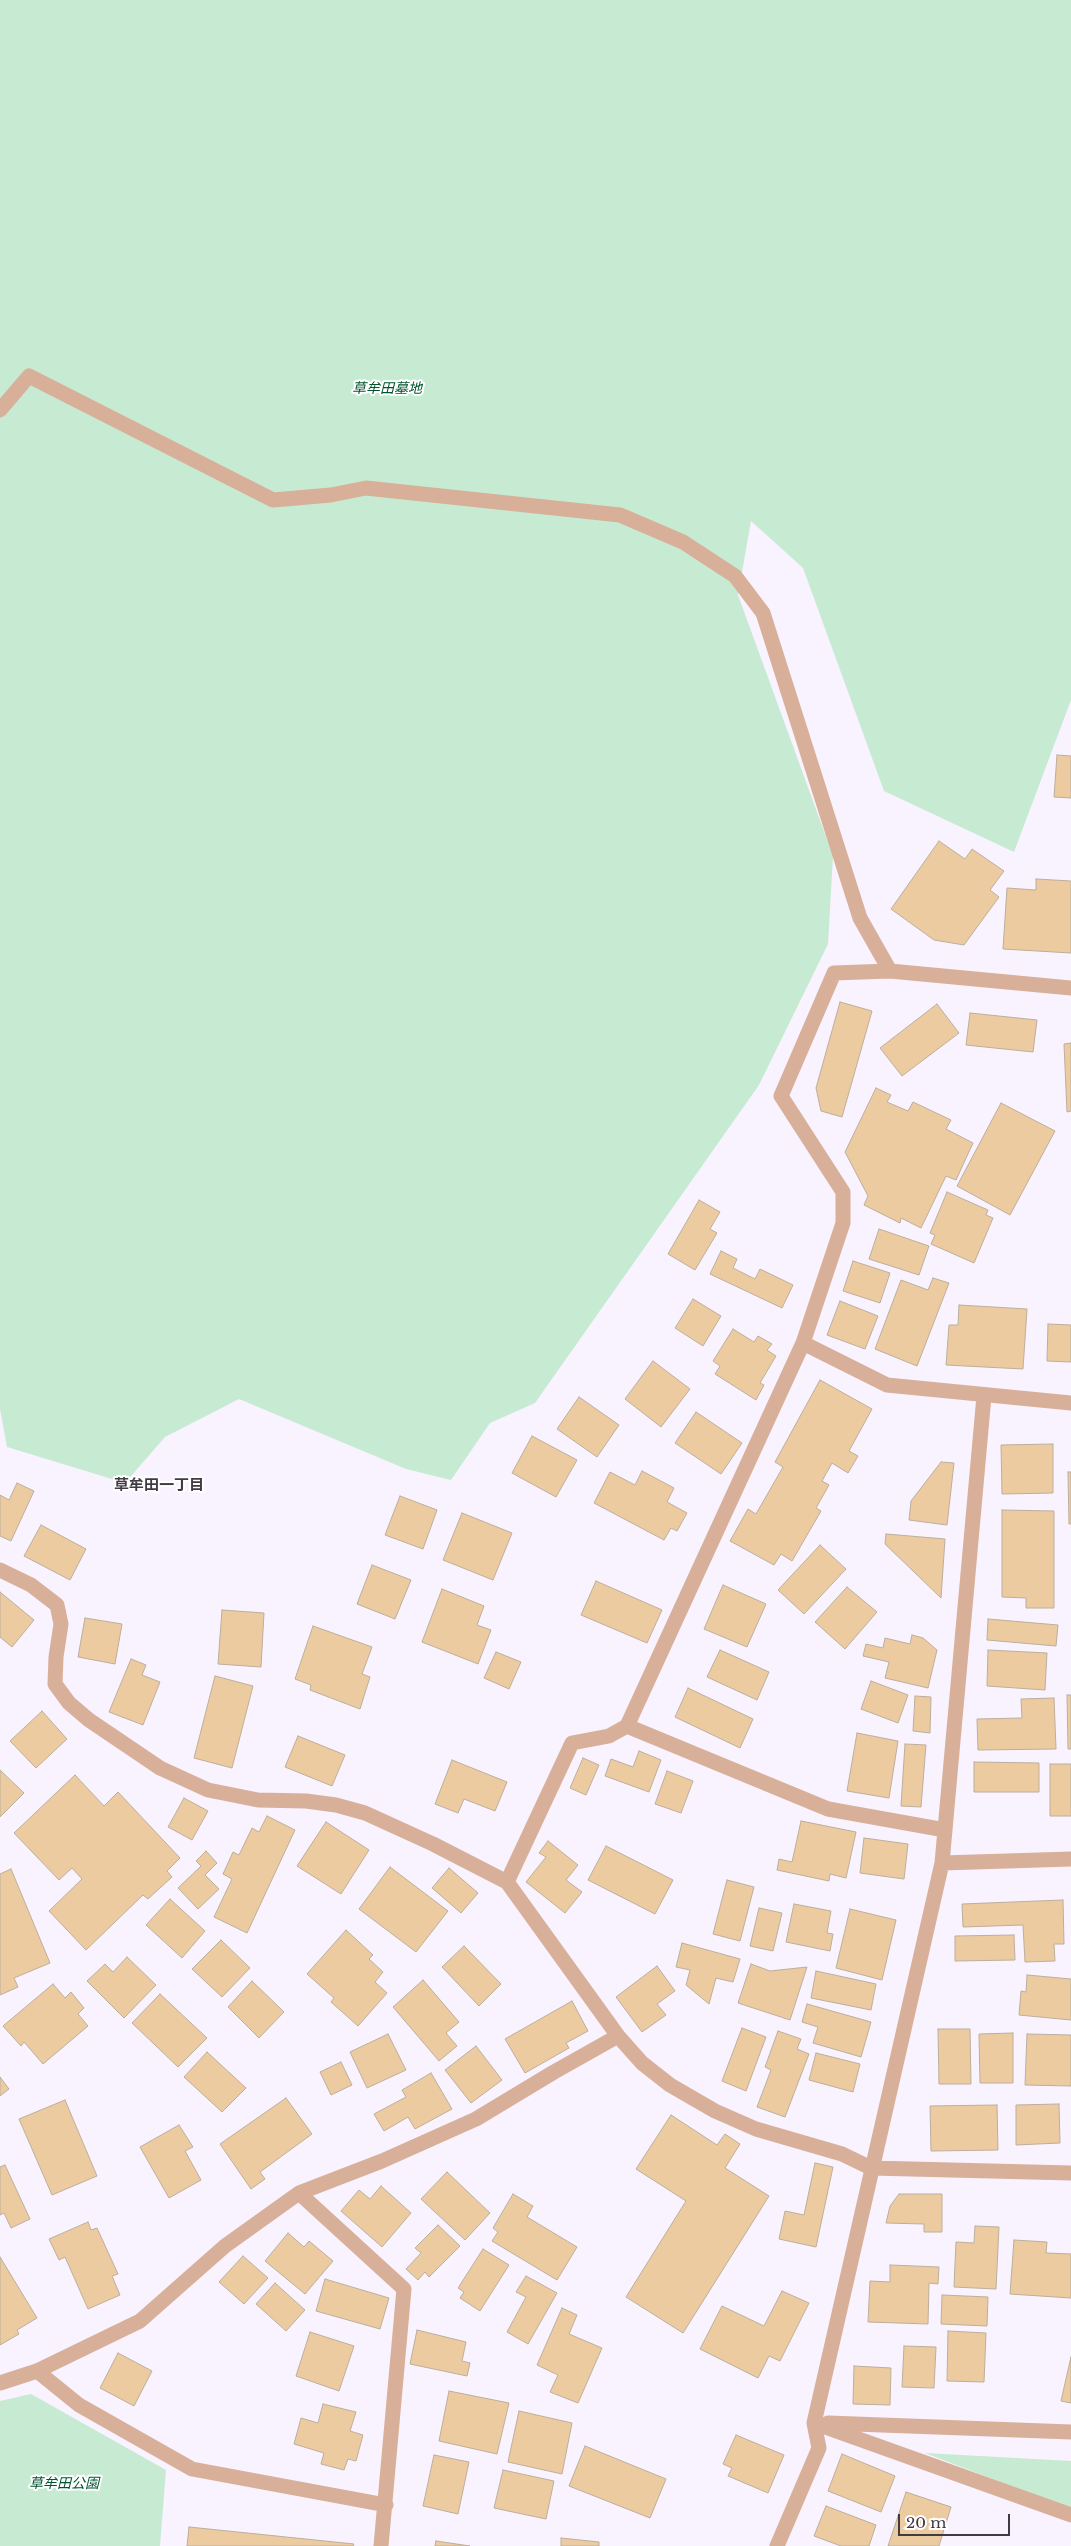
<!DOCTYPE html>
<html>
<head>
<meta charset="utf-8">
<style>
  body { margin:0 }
  #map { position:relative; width:1071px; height:2546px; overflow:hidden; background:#f9f2ff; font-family:"Libre Baskerville",serif }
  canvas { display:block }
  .scale { position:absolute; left:898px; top:2514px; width:112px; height:22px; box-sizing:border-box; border:2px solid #403b43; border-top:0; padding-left:6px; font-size:15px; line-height:18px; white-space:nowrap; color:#403b43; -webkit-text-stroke:4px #fff; paint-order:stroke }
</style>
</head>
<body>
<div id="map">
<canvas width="1071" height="2546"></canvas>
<div class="scale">20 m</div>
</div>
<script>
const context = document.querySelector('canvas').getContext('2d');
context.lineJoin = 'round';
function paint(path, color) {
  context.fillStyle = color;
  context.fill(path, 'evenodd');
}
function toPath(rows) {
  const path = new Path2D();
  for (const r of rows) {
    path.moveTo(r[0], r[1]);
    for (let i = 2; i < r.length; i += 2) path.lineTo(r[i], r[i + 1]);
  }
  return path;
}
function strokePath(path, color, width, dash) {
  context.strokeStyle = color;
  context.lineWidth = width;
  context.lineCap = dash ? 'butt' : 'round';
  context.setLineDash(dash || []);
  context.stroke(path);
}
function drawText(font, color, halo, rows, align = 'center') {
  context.font = font + ' "Libre Baskerville","Noto Sans JP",serif';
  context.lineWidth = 4;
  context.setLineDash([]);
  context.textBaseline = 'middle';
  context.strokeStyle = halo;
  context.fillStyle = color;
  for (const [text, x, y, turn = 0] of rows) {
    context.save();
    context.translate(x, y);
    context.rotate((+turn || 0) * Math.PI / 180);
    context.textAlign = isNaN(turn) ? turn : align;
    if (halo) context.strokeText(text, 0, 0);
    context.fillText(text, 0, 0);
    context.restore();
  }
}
paint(toPath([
  [0,0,1071,0,1071,700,1014,852,884,791,803,568,751,521,738,595,833,856,828,944,759,1085,535,1403,490,1423,451,1480,406,1469,239,1399,165,1437,125,1483,7,1447,0,1409],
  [31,2394,166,2470,160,2546,0,2546,0,2401],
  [925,2453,1071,2461,1071,2509]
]), '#c7ebd2');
const building = toPath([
  [1057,755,1071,756,1071,798,1054,797,1057,755],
  [939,841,965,859,972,849,1004,871,990,890,999,897,964,945,934,940,891,909,939,841],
  [1036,879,1071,881,1071,953,1003,949,1007,888,1036,890,1036,879],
  [840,1002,872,1011,842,1117,821,1111,816,1088,840,1002],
  [937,1004,959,1033,902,1076,880,1048,937,1004],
  [970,1013,1037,1020,1033,1052,966,1045,970,1013],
  [1071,1043,1071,1111,1067,1112,1064,1044,1071,1043],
  [876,1088,891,1095,887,1102,908,1111,913,1102,951,1120,946,1129,973,1143,956,1180,946,1176,921,1228,901,1218,900,1223,864,1205,868,1196,845,1152,876,1088],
  [1001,1103,1055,1131,1010,1215,957,1186,1001,1103],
  [947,1192,988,1210,986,1215,993,1218,974,1263,931,1244,935,1235,930,1233,947,1192],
  [699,1200,720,1212,710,1229,717,1233,695,1270,668,1254,699,1200],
  [879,1229,929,1246,919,1275,869,1259,879,1229],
  [721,1251,737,1259,733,1268,755,1279,760,1269,793,1285,782,1308,710,1274,721,1251],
  [853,1261,890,1273,880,1303,843,1291,853,1261],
  [933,1278,949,1283,917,1366,875,1349,901,1280,928,1290,933,1278],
  [693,1299,721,1316,703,1346,675,1328,693,1299],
  [840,1301,878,1316,865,1349,827,1335,840,1301],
  [959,1305,1027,1309,1023,1369,946,1365,949,1325,958,1325,959,1305],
  [1048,1324,1071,1325,1071,1362,1047,1361,1048,1324],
  [733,1329,754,1342,758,1336,772,1344,767,1350,776,1356,760,1383,764,1385,756,1400,715,1374,720,1366,713,1361,733,1329],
  [653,1361,690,1389,661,1427,625,1399,653,1361],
  [820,1380,872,1409,849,1451,858,1456,848,1473,832,1463,822,1481,829,1485,816,1508,821,1511,792,1561,781,1554,774,1565,730,1541,748,1509,756,1514,783,1467,775,1462,820,1380],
  [579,1397,619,1425,597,1457,557,1429,579,1397],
  [696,1412,742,1443,721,1474,675,1443,696,1412],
  [532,1436,577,1460,556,1497,512,1473,532,1436],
  [1053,1444,1053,1493,1002,1494,1001,1445,1053,1444],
  [941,1462,954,1463,947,1525,909,1520,911,1501,941,1462],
  [642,1471,674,1488,667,1502,687,1513,677,1531,671,1528,664,1540,594,1503,610,1472,635,1485,642,1471],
  [1068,1472,1071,1472,1071,1524,1069,1524,1068,1472],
  [17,1483,34,1491,11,1541,0,1536,0,1495,9,1500,17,1483],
  [400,1496,437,1510,423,1549,385,1535,400,1496],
  [1002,1510,1054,1511,1054,1608,1026,1608,1026,1598,1002,1597,1002,1510],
  [462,1513,512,1533,493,1580,443,1560,462,1513],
  [41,1525,86,1549,70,1580,24,1556,41,1525],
  [886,1534,945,1539,941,1598,885,1544,886,1534],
  [820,1545,846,1569,804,1614,778,1590,820,1545],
  [372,1565,411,1580,395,1619,357,1604,372,1565],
  [596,1581,662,1610,647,1643,581,1615,596,1581],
  [723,1585,766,1604,747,1647,704,1629,723,1585],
  [847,1587,877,1612,845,1649,815,1622,847,1587],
  [442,1589,484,1606,477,1625,491,1630,478,1664,422,1642,442,1589],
  [0,1592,34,1620,12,1647,0,1637,0,1592],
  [222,1610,264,1613,261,1667,218,1664,222,1610],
  [85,1618,122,1624,115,1664,78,1657,85,1618],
  [988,1619,1058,1625,1056,1646,987,1640,988,1619],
  [313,1626,372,1647,362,1674,370,1677,360,1709,310,1690,311,1685,295,1679,313,1626],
  [912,1635,923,1638,937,1650,928,1688,885,1678,889,1662,863,1656,866,1644,883,1648,885,1638,910,1644,912,1635],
  [720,1650,769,1672,757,1700,707,1677,720,1650],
  [988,1650,1047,1653,1045,1690,987,1686,988,1650],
  [496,1652,521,1662,509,1689,484,1678,496,1652],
  [131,1659,146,1665,142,1675,160,1682,143,1725,109,1712,131,1659],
  [215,1676,253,1686,232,1768,194,1758,215,1676],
  [871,1681,908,1695,898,1723,861,1709,871,1681],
  [688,1688,753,1719,740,1748,675,1717,688,1688],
  [1067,1695,1071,1695,1071,1749,1068,1749,1067,1695],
  [915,1696,931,1697,930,1733,913,1731,915,1696],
  [1054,1698,1056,1749,978,1750,977,1719,1022,1718,1021,1699,1054,1698],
  [42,1711,67,1739,36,1768,10,1741,42,1711],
  [857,1733,898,1741,889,1798,847,1791,857,1733],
  [298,1736,345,1755,332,1786,285,1767,298,1736],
  [905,1744,926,1745,921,1807,901,1806,905,1744],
  [639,1751,661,1760,649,1792,605,1776,611,1759,633,1767,639,1751],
  [583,1758,599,1765,586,1795,570,1788,583,1758],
  [452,1760,507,1782,495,1811,464,1799,458,1813,435,1804,452,1760],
  [974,1762,1039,1763,1039,1792,974,1792,974,1762],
  [1050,1764,1071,1764,1071,1816,1050,1816,1050,1764],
  [0,1770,24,1793,0,1817,0,1770],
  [667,1771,693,1781,681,1813,655,1804,667,1771],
  [75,1775,104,1806,118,1792,180,1858,167,1871,172,1877,148,1899,143,1895,86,1950,49,1911,82,1879,72,1868,59,1880,14,1833,75,1775],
  [184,1798,208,1811,192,1840,168,1827,184,1798],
  [267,1816,295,1830,247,1933,214,1917,232,1879,223,1874,233,1852,239,1855,252,1828,259,1832,267,1816],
  [801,1821,856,1832,846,1878,830,1874,829,1881,777,1870,779,1859,792,1862,801,1821],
  [326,1822,369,1850,341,1894,297,1866,326,1822],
  [864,1838,908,1844,904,1879,860,1873,864,1838],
  [548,1841,578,1865,566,1880,582,1892,565,1913,526,1882,546,1857,539,1853,548,1841],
  [606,1846,673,1880,655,1914,588,1880,606,1846],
  [206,1851,217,1863,205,1875,219,1889,198,1909,178,1888,201,1866,196,1861,206,1851],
  [390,1867,448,1911,416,1952,359,1909,390,1867],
  [449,1868,478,1893,461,1913,432,1888,449,1868],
  [11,1869,50,1963,14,1978,18,1987,0,1995,0,1874,11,1869],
  [727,1880,754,1887,740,1941,713,1934,727,1880],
  [170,1899,205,1931,182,1958,146,1925,170,1899],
  [1063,1900,1064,1944,1054,1944,1055,1961,1025,1962,1023,1925,963,1927,962,1904,1063,1900],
  [794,1904,831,1911,827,1933,833,1934,830,1951,786,1942,794,1904],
  [759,1908,782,1913,773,1951,750,1946,759,1908],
  [850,1909,896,1920,882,1980,836,1968,850,1909],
  [346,1930,373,1955,369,1959,383,1972,375,1982,387,1993,358,2026,331,2002,334,1998,307,1974,346,1930],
  [1014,1935,1015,1960,955,1961,955,1936,1014,1935],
  [221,1940,250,1968,222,1997,192,1969,221,1940],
  [682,1943,740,1959,733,1982,716,1978,709,2004,686,1985,690,1970,676,1967,682,1943],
  [464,1946,501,1984,479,2006,442,1967,464,1946],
  [127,1957,156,1985,124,2018,87,1981,105,1964,113,1972,127,1957],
  [751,1964,770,1971,807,1967,790,2020,738,2003,751,1964],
  [657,1966,675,1991,657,2004,666,2015,642,2032,616,1997,657,1966],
  [816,1971,876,1984,871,2010,811,1998,816,1971],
  [1027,1975,1071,1979,1071,2020,1019,2015,1021,1991,1026,1992,1027,1975],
  [423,1980,459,2022,446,2033,457,2046,439,2061,393,2007,423,1980],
  [252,1981,284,2012,259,2038,228,2007,252,1981],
  [53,1984,65,1998,71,1992,84,2008,78,2014,88,2026,43,2064,24,2042,21,2046,3,2026,53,1984],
  [160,1994,207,2038,178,2067,132,2023,160,1994],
  [572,2001,588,2031,566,2043,569,2048,525,2073,505,2039,572,2001],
  [807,2004,871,2022,861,2057,813,2043,818,2027,802,2022,807,2004],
  [742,2028,766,2037,746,2091,722,2081,742,2028],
  [938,2029,970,2029,971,2084,939,2084,938,2029],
  [778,2031,801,2039,797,2049,809,2054,785,2117,757,2107,771,2070,765,2067,778,2031],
  [1013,2033,1013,2083,980,2083,979,2034,1013,2033],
  [388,2034,406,2070,367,2088,350,2052,388,2034],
  [1027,2034,1071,2035,1071,2086,1025,2085,1027,2034],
  [476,2046,502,2080,471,2103,445,2070,476,2046],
  [207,2052,246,2088,222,2112,184,2077,207,2052],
  [816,2053,860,2064,853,2092,809,2080,816,2053],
  [341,2062,352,2085,331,2095,320,2072,341,2062],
  [431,2073,452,2109,415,2129,408,2117,384,2131,374,2114,406,2097,402,2090,431,2073],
  [0,2077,9,2089,0,2096,0,2077],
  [286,2098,312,2134,260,2172,265,2179,251,2189,220,2144,286,2098],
  [65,2100,97,2176,52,2195,19,2119,65,2100],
  [1059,2104,1060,2143,1016,2145,1016,2105,1059,2104],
  [997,2105,998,2150,931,2151,930,2106,997,2105],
  [671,2115,717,2145,725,2134,740,2144,725,2168,769,2196,683,2333,626,2297,686,2201,636,2169,671,2115],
  [179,2125,193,2147,185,2151,201,2180,169,2198,140,2147,179,2125],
  [815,2163,833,2167,816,2247,779,2239,785,2211,804,2215,815,2163],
  [5,2165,30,2219,11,2228,4,2213,0,2215,0,2167,5,2165],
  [447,2172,490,2213,465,2240,421,2199,447,2172],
  [381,2186,411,2213,382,2247,341,2211,359,2190,370,2199,381,2186],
  [513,2194,533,2206,527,2217,577,2247,557,2280,492,2241,498,2232,493,2228,513,2194],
  [899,2194,942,2194,942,2232,924,2232,924,2224,886,2223,890,2206,899,2194],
  [88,2222,91,2230,97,2228,118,2274,112,2276,120,2295,88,2309,65,2257,59,2260,49,2239,88,2222],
  [438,2225,460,2246,429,2277,425,2272,418,2280,406,2269,421,2253,415,2248,438,2225],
  [975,2226,999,2227,996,2289,954,2287,956,2242,974,2243,975,2226],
  [288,2233,304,2247,309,2241,333,2261,305,2294,265,2261,288,2233],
  [1014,2240,1047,2242,1046,2253,1071,2254,1071,2298,1010,2294,1014,2240],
  [483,2249,509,2265,480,2311,460,2298,464,2292,458,2288,483,2249],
  [243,2256,268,2278,244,2304,219,2282,243,2256],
  [0,2257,37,2318,17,2330,19,2334,0,2345,0,2257],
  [890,2265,939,2267,938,2284,929,2283,928,2324,868,2322,870,2281,890,2282,890,2265],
  [526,2276,557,2293,528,2344,507,2332,526,2297,516,2292,526,2276],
  [325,2279,389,2298,380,2329,316,2311,325,2279],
  [275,2283,305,2310,286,2331,256,2304,275,2283],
  [782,2291,809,2303,780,2361,769,2356,758,2378,700,2349,722,2306,764,2326,782,2291],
  [942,2295,988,2297,987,2326,941,2324,942,2295],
  [562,2308,577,2315,569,2334,602,2348,578,2403,550,2392,558,2375,537,2365,562,2308],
  [417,2330,466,2342,462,2361,470,2363,467,2376,410,2364,417,2330],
  [948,2331,986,2333,984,2382,947,2381,948,2331],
  [310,2332,354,2346,339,2391,296,2376,310,2332],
  [904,2346,936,2347,934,2388,902,2387,904,2346],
  [118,2353,152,2371,134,2406,100,2388,118,2353],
  [1071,2357,1071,2403,1061,2401,1071,2357],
  [854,2366,891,2368,890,2405,853,2404,854,2366],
  [449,2391,509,2403,497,2454,439,2441,449,2391],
  [323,2404,356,2412,350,2431,363,2435,356,2461,348,2459,344,2470,321,2464,324,2453,294,2444,301,2418,318,2423,323,2404],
  [519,2411,572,2423,562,2474,508,2462,519,2411],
  [736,2435,784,2455,768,2493,728,2476,732,2468,723,2464,736,2435],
  [585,2446,666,2479,650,2518,569,2486,585,2446],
  [842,2454,895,2476,881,2512,828,2491,842,2454],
  [434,2455,469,2462,458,2514,423,2506,434,2455],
  [503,2470,554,2481,546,2519,494,2508,503,2470],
  [906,2492,951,2507,939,2546,888,2546,906,2492],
  [826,2506,876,2525,869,2546,841,2546,814,2536,826,2506],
  [189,2527,354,2544,353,2546,187,2546,189,2527],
  [561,2538,599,2542,599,2546,561,2546,561,2538],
  [436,2541,470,2546,435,2546,436,2541]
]);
paint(building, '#edcba1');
strokePath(building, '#bcae9b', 1);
strokePath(toPath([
  [0,410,29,376,273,500,331,495,366,488,620,515,683,542,735,576,763,613,860,918,890,971],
  [803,1343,887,1385,1071,1403],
  [0,1570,31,1585,57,1605,61,1624,56,1657,55,1684,69,1703,89,1720,160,1768,208,1790,258,1800,306,1801,336,1805,365,1813,433,1844,507,1882,618,2036,642,2063,670,2085,715,2111,756,2129,842,2154,871,2168,1071,2173],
  [627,1726,828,1809,945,1830],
  [942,1863,1071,1859],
  [507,1882,572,1743,609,1736,627,1726,803,1343,843,1223,843,1192,781,1096,834,973,890,971,1071,988],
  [299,2193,404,2289,381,2546],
  [37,2371,79,2405,192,2469,386,2505],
  [0,2383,37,2371,140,2321,225,2246,299,2193,382,2161,476,2119,554,2072,618,2036],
  [814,2423,1071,2515],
  [828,2423,1071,2432],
  [777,2546,819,2448,814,2423,942,1863,984,1396]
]), '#d8af99', 15);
drawText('italic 14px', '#00542e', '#fff', [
  ["草牟田墓地",387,389],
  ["草牟田公園",64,2484]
]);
drawText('bold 15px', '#403b43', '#fff', [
  ["草牟田一丁目",159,1486]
]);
</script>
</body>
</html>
